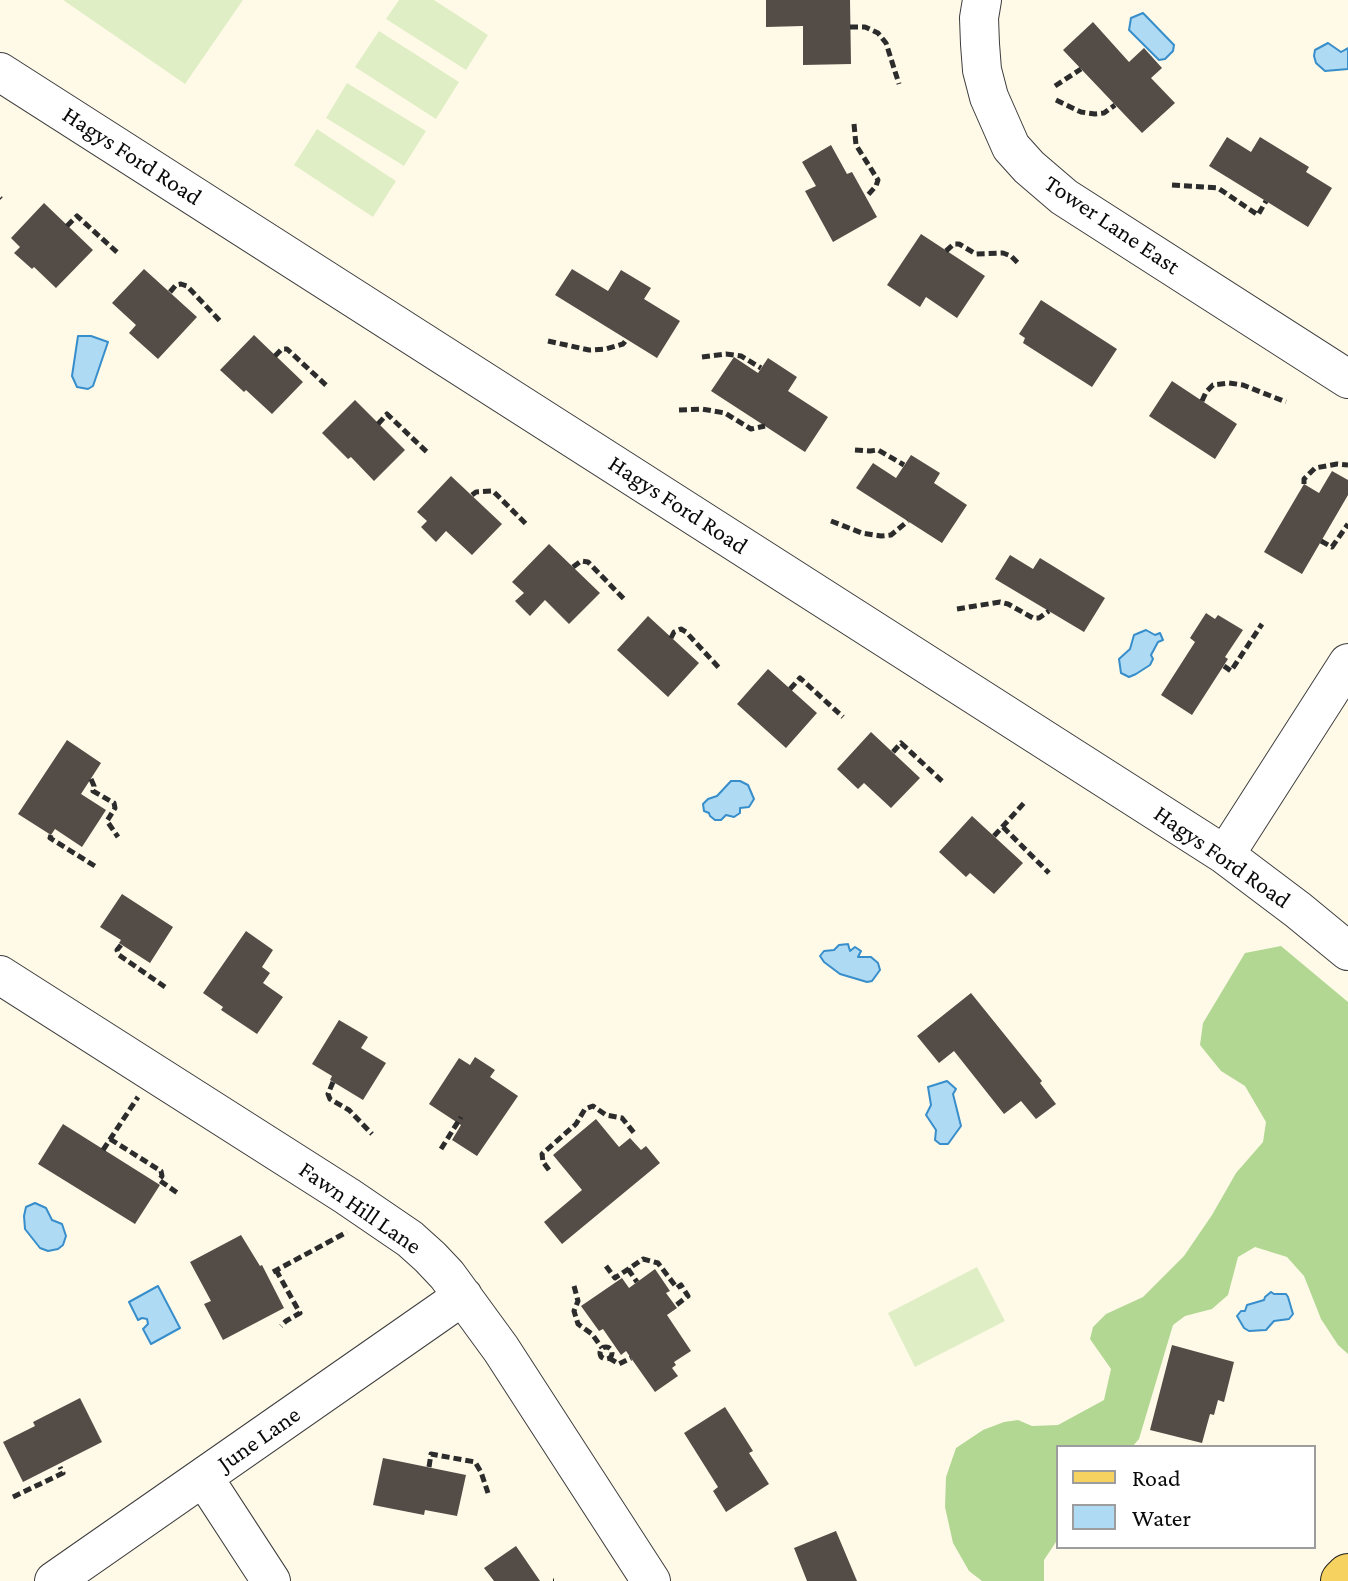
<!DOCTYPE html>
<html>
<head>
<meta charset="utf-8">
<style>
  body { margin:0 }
  #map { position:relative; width:1348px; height:1581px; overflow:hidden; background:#fffae8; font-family:"Crimson Pro",serif }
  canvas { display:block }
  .legend { position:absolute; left:1056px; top:1445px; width:260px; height:104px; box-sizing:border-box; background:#fff; border:2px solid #9d9d9d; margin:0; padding:10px 14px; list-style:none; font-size:24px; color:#0a0a0a }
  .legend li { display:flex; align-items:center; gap:16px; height:40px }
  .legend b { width:40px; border:2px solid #9d9d9d }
</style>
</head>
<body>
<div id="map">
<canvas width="1348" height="1581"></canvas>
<ul class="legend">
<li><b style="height:10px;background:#f6d361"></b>Road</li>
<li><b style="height:22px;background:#aedaf4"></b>Water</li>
</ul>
</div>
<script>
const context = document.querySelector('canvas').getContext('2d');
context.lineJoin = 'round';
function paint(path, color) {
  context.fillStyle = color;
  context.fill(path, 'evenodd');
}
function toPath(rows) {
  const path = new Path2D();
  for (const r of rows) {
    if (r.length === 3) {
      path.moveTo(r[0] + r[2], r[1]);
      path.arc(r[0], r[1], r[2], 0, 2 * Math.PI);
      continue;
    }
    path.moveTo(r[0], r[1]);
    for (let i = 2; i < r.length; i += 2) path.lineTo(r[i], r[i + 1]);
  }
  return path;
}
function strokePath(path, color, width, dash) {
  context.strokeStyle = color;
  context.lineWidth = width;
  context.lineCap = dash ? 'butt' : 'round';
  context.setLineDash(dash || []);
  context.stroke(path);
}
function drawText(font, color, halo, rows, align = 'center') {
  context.font = font + ' "Crimson Pro",serif';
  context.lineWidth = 8;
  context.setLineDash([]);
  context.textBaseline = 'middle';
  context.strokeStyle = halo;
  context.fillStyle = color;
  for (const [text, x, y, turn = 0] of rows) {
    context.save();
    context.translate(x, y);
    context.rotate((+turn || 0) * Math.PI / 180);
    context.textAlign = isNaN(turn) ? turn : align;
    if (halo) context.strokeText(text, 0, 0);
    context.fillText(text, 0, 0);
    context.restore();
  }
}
paint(toPath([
  [1281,946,1348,1002,1348,1354,1338,1345,1321,1319,1304,1276,1287,1257,1255,1247,1238,1257,1228,1295,1212,1309,1185,1316,1173,1325,1139,1439,1132,1447,1058,1447,1058,1539,1044,1560,1044,1581,982,1581,969,1571,953,1543,945,1507,946,1477,956,1448,983,1430,1004,1422,1018,1420,1032,1426,1058,1425,1104,1400,1111,1369,1090,1339,1093,1327,1106,1314,1143,1297,1184,1256,1212,1215,1236,1173,1263,1142,1266,1122,1245,1086,1221,1071,1200,1045,1203,1023,1245,953]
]), '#b2d793');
paint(toPath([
  [63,0,243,0,185,84],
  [399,0,434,0,488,35,466,70,386,19],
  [379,31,459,82,436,119,355,67],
  [347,83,426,131,404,166,326,118],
  [317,129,396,181,373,217,294,165],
  [977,1267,1005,1321,915,1367,888,1313]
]), '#e0eec5');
const water = toPath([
  [1143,13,1174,45,1173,51,1165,59,1159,60,1129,30,1131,18,1143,13],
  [1328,43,1341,52,1348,48,1348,69,1325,71,1316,63,1314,56,1315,50,1328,43],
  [78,336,91,336,108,342,93,386,88,389,77,387,72,376,78,336],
  [1146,630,1155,635,1160,633,1163,640,1158,642,1151,655,1153,659,1150,665,1136,674,1129,677,1121,673,1119,659,1130,649,1134,635,1146,630],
  [731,781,740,781,748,785,754,799,749,807,740,808,740,813,734,817,726,815,721,820,715,820,710,816,709,813,704,811,703,804,708,799,717,796,731,781],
  [848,944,850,951,855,947,861,951,858,957,871,957,878,963,880,970,872,981,867,982,840,974,824,962,820,956,824,951,834,950,839,945,848,944],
  [947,1081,956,1089,953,1094,961,1126,948,1144,940,1144,935,1140,936,1130,926,1115,931,1105,928,1087,947,1081],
  [35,1203,46,1208,52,1220,62,1224,66,1236,63,1245,58,1249,48,1251,40,1248,25,1229,24,1216,26,1207,35,1203],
  [158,1286,180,1328,151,1344,143,1329,148,1324,147,1319,142,1318,138,1320,129,1302,158,1286],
  [1271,1292,1274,1294,1286,1294,1288,1297,1293,1314,1289,1319,1274,1321,1266,1330,1249,1331,1244,1328,1237,1316,1241,1311,1245,1311,1247,1305,1264,1300,1265,1297,1271,1292]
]);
paint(water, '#aedaf4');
strokePath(water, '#378eca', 2);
paint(toPath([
  [766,0,850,0,851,64,803,65,803,26,766,27],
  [1093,22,1129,62,1144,48,1162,68,1151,78,1175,103,1142,133,1063,50],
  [1227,137,1251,152,1260,137,1309,167,1306,172,1332,188,1308,227,1209,166],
  [831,145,847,174,852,172,877,217,833,242,805,191,816,186,802,162],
  [44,203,93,250,56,288,34,267,32,269,14,253,20,247,11,238],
  [921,234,985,276,957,318,926,297,920,307,887,285],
  [144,269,197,317,158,359,129,333,136,325,112,303],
  [572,269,608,291,621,270,651,288,644,299,680,321,657,358,555,295],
  [1041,300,1117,349,1092,387,1023,343,1025,338,1019,334],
  [254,335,303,382,272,414,246,390,244,392,220,370],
  [734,357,758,373,768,358,797,377,788,391,828,417,805,452,711,391],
  [1172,381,1237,424,1215,459,1149,416],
  [355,400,405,450,374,481,351,457,348,459,322,433],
  [911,455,940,473,934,483,967,505,942,543,856,488,873,463,896,478],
  [1332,471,1348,480,1348,495,1302,574,1264,552,1304,484,1319,493],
  [451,476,502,524,472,555,446,531,436,542,421,527,427,521,417,512],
  [549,544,600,593,569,624,545,600,530,616,515,601,524,593,512,582],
  [1010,555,1033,569,1040,558,1105,598,1084,632,995,579],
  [1206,613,1215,619,1218,615,1243,630,1225,657,1228,659,1192,715,1161,695,1195,642,1190,638],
  [648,616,699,663,668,697,617,650],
  [768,669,817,713,786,748,737,704],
  [871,732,920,778,891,808,864,783,858,789,837,769],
  [67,740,101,763,81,794,106,810,82,847,55,829,51,835,18,814],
  [972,816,1023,863,994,894,970,873,966,877,939,852],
  [122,894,173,927,150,963,119,943,121,940,100,927],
  [246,931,273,950,262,967,270,973,263,983,283,997,257,1034,221,1010,223,1007,203,993],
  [971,993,1042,1081,1040,1083,1056,1104,1036,1119,1021,1101,1004,1114,954,1051,939,1063,917,1036],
  [339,1020,368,1037,361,1048,386,1063,363,1100,330,1080,332,1076,312,1064],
  [475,1057,495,1070,490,1077,518,1096,477,1156,452,1140,461,1125,429,1104,459,1058,470,1065],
  [596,1119,619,1147,630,1138,641,1150,646,1146,660,1163,562,1244,544,1222,582,1190,553,1155],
  [63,1124,160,1185,135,1224,38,1164],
  [241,1235,260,1266,262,1265,284,1308,223,1340,204,1304,211,1301,190,1262],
  [655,1269,670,1291,666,1293,677,1308,667,1315,691,1351,674,1362,676,1365,672,1368,678,1376,655,1392,626,1351,621,1355,603,1329,599,1331,581,1306,622,1278,629,1288],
  [1172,1345,1234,1362,1224,1402,1218,1400,1214,1415,1210,1414,1202,1443,1150,1430],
  [80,1398,102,1442,23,1482,3,1442,35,1426,33,1422],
  [725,1407,753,1451,749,1453,769,1484,726,1512,713,1491,718,1487,684,1433],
  [383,1458,466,1475,457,1516,425,1510,424,1515,373,1505],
  [836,1531,857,1581,807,1581,794,1548],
  [516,1546,540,1581,494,1581,484,1568]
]), '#534c47');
const minor = toPath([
  [982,0,979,18,980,44,982,70,989,97,1011,147,1029,167,1064,197,1348,379],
  [0,72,1225,855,1298,910,1348,951],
  [1225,855,1348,663],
  [0,975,347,1196,410,1239,430,1257,447,1275,501,1349,651,1581],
  [204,1478,271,1581],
  [54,1581,463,1296]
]);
const major = toPath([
  [1343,1581,1348,1576]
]);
strokePath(minor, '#3d3d3d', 40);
strokePath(major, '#1b1b1b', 46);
strokePath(toPath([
  [850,27,865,27,878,33,886,43,899,84],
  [1055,86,1081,69],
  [1056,100,1081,112,1095,114,1104,113,1115,105],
  [854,124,856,145,878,180,876,186,866,197],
  [1172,185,1218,188,1258,215,1266,201],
  [0,198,1,199],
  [67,226,77,216,119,254],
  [946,251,954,244,959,244,976,254,1003,253,1011,256,1019,264],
  [170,292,176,285,181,284,187,286,221,322],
  [548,341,589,350,606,349,623,344,627,339],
  [275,356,282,349,287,349,328,387],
  [702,357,726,354,741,356,761,368],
  [1202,401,1206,392,1213,385,1229,383,1243,385,1286,402],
  [679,410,702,409,725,413,751,429,765,426],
  [378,424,387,414,429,454],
  [855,450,870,451,878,450,904,465],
  [1304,484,1304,479,1315,468,1337,464,1348,465],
  [472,495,476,492,493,491,526,524],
  [831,521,862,533,881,536,891,535,908,521],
  [1321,541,1332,547,1348,524],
  [573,567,581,561,588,562,624,599],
  [957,609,1000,602,1008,604,1033,618,1039,618,1049,611],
  [671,638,674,632,681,629,686,632,721,670],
  [1224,666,1231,671,1262,624],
  [790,689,800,678,843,717],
  [893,752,901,743,944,783],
  [91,779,94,786,93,791,114,803,115,808,107,821,118,837],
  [1003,827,1049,873],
  [51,835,50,838,98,868],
  [994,836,1024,803],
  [121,945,117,950,119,955,165,987],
  [333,1082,328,1094,330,1099,349,1110,372,1134],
  [110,1139,161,1171,162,1176,159,1180,179,1194],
  [441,1149,461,1117],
  [103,1150,138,1097],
  [549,1170,543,1162,542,1154,576,1124,585,1109,593,1106,606,1115,622,1118,635,1134],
  [606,1266,615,1278,643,1259,658,1263,677,1288,681,1285,688,1296,675,1306],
  [628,1269,637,1282],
  [276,1270,300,1313,286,1321,281,1326],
  [273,1272,347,1232],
  [574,1286,578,1301,574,1311,578,1324,592,1334,602,1348],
  [606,1353,6],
  [609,1358,619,1364,631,1358],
  [429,1467,431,1454,475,1462,481,1472,488,1493],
  [13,1497,63,1473,60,1467],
  [553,1581,554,1581]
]), '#2c2c2c', 5, [8, 4]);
strokePath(minor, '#fff', 38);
strokePath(major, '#f6d361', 44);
drawText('24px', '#0a0a0a', '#fff', [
  ["Hagys Ford Road",132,156,33],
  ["Tower Lane East",1112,225,34],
  ["Hagys Ford Road",678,505,33],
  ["Hagys Ford Road",1222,857,35],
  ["Fawn Hill Lane",360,1208,35],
  ["June Lane",259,1439,-35]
]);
</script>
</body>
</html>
